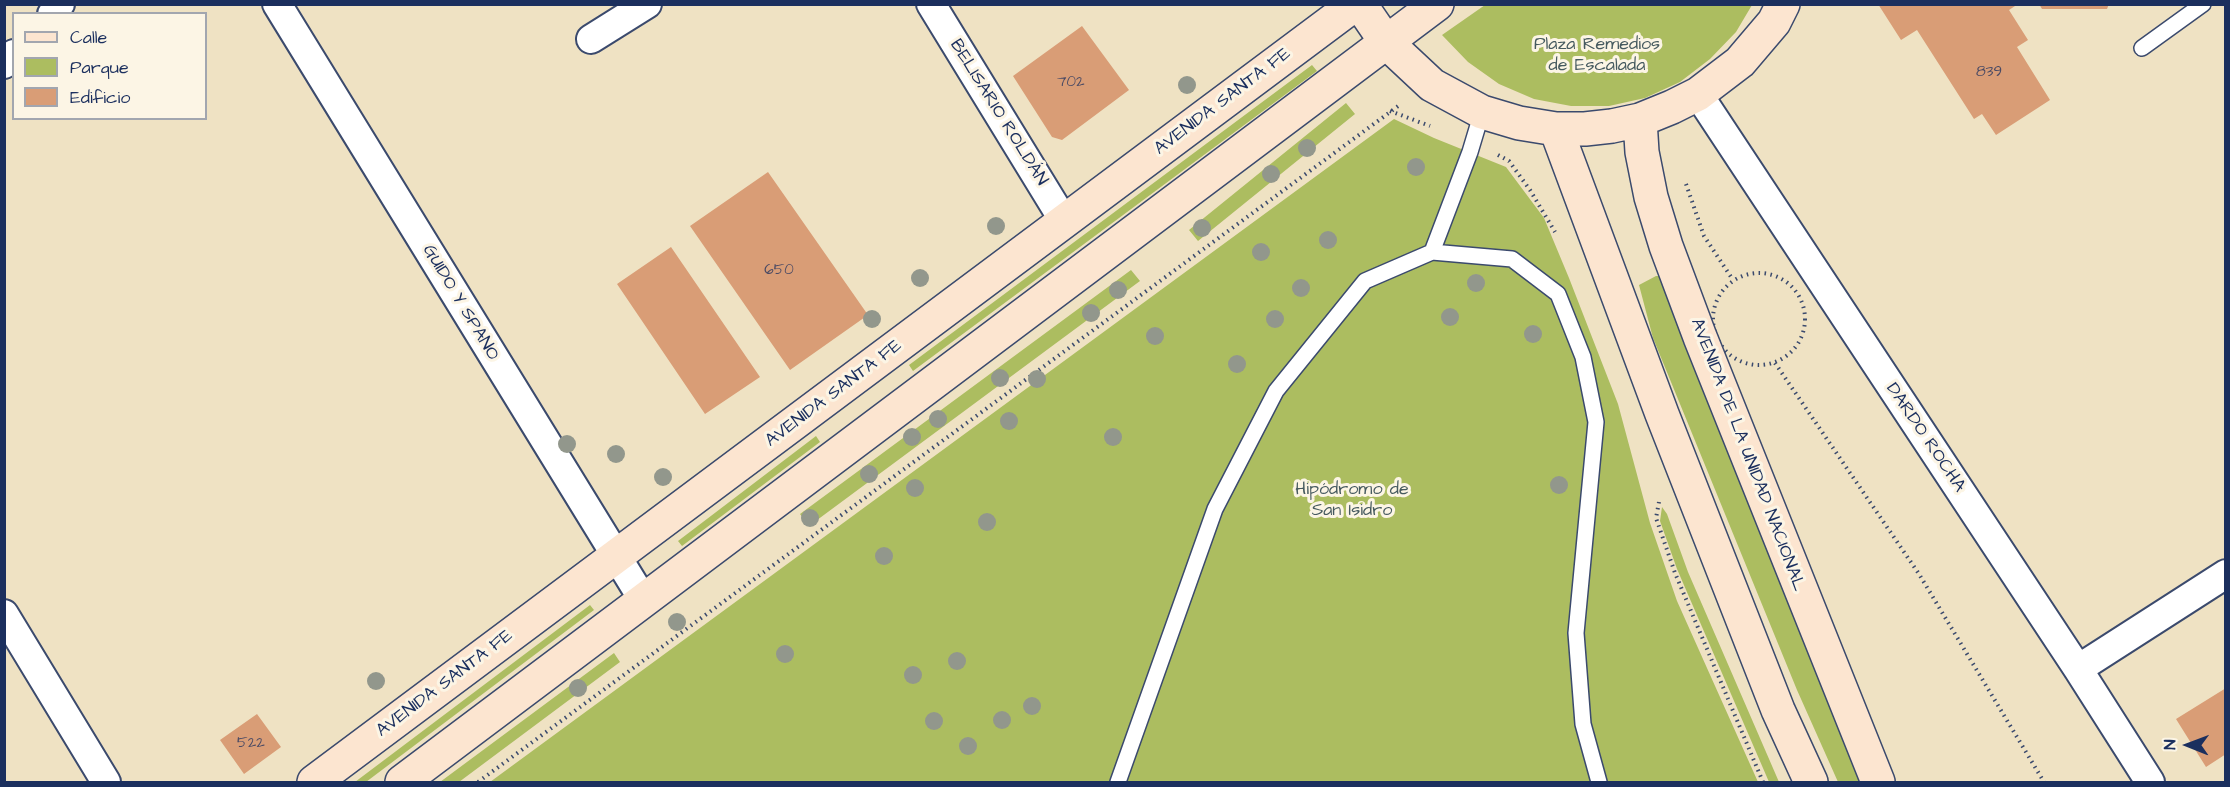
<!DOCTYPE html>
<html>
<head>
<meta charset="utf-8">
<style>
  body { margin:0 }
  #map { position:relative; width:2230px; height:787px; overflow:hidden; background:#efe2c3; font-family:"Architects Daughter",sans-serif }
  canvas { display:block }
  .frame { position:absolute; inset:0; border:6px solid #1b2f5e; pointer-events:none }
  .legend { position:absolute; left:12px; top:12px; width:195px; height:108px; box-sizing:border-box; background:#fcf5e5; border:2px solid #a2a6af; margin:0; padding:8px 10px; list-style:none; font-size:18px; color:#1b2f5e }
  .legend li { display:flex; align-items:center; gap:12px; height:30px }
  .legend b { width:30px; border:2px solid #a2a6af }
  .north { position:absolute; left:2158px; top:715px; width:60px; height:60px; -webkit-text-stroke:4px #fcf5e5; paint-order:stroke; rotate:271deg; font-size:16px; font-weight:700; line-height:24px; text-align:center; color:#1b2f5e }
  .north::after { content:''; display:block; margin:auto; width:21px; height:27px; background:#1b2f5e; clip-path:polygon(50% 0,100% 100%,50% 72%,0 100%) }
</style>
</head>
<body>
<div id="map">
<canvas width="2230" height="787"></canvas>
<div class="frame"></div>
<ul class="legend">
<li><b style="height:8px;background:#fce5d0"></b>Calle</li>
<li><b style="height:16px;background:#acbd60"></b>Parque</li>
<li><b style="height:16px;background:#d99d76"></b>Edificio</li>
</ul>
<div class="north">N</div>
</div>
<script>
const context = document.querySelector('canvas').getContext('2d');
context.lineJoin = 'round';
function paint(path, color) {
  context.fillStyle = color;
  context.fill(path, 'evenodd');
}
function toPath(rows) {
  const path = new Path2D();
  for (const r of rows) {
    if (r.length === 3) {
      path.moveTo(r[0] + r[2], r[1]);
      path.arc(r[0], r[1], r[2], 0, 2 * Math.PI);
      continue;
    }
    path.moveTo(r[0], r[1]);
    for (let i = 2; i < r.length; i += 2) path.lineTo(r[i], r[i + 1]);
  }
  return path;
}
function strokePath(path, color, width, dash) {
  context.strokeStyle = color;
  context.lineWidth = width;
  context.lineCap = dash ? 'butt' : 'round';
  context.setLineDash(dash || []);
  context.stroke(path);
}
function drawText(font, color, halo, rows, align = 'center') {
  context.font = font + ' "Architects Daughter",sans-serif';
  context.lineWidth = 6;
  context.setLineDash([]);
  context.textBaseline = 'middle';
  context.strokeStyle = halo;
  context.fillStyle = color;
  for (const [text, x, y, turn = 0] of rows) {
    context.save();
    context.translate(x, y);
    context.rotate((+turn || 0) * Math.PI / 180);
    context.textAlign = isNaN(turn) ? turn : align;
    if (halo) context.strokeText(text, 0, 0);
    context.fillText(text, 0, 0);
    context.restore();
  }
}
paint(toPath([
  [1485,5,1485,4,1752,5,1736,32,1710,59,1680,82,1645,98,1609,106,1571,106,1534,99,1499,84,1468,62,1442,35],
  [1312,65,1317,71,913,371,909,365],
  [1346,103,1355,114,1198,241,1189,230],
  [1394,119,1434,138,1506,167,1544,218,1569,278,1618,404,1650,523,1677,601,1758,782,490,782],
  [1131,270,1140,281,809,526,800,514],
  [1656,276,1660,276,1846,746,1862,782,1838,782,1797,690,1653,338,1639,285],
  [816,436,820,442,682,546,678,541],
  [1662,507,1667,514,1688,572,1779,782,1769,782,1677,569,1660,521],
  [590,605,594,610,366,782,355,782],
  [614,653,620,662,459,782,440,782]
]), '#acbd60');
paint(toPath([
  [1878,4,2018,4,2009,10,2028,40,2017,47,2050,100,1996,135,1982,114,1974,119,1917,30,1901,40],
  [2039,4,2109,4,2107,9,2042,9],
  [1082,26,1129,90,1062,140,1052,137,1013,76],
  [768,172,868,315,790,370,690,226],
  [671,247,760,377,705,414,617,284],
  [2226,688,2226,754,2206,767,2176,719],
  [257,714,281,747,244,774,220,740]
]), '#d99d76');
const lane = toPath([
  [2142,48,2203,4],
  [1432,252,1470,152,1482,112],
  [1118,782,1215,509,1276,391,1365,281,1432,252,1512,259,1558,294,1583,357,1596,422,1576,633,1583,724,1599,782]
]);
const street = toPath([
  [277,4,644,601],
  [931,4,1064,221],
  [52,14,60,4],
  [591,39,647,4],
  [4,64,14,54],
  [1698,94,2078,669,2150,782],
  [4,614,106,782],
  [2078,669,2226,574]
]);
const secondary = toPath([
  [1360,4,1386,42,1432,85,1482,112,1519,123,1556,129,1585,129,1612,126,1640,120,1672,107,1698,94,1740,62,1774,22,1783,4],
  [1640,120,1642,152,1651,197,1666,246,1700,337,1878,782],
  [1556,129,1662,414,1778,710,1811,782],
  [314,782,1355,4],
  [402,782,1437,4]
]);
strokePath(lane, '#3b4a6d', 18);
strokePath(street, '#3b4a6d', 32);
strokePath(secondary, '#3b4a6d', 36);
strokePath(toPath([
  [1390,111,1430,126],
  [1498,155,1509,161,1530,190,1555,232],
  [1686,184,1704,236,1733,280],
  [1759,319,46],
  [1775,363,1919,574,2044,782],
  [1659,502,1656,518,1675,573,1763,782],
  [478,782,1401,104]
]), '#3b4a6d', 4, [1.5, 4.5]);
strokePath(lane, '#fff', 15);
strokePath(street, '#fff', 28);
strokePath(secondary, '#fce5d0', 33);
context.fillStyle = '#92978c';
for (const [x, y] of [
  [1187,85],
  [1307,148],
  [1416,167],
  [1271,174],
  [996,226],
  [1202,228],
  [1328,240],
  [1261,252],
  [920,278],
  [1476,283],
  [1301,288],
  [1118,290],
  [1091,313],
  [1450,317],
  [872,319],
  [1275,319],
  [1533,334],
  [1155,336],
  [1237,364],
  [1000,378],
  [1037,379],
  [938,419],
  [1009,421],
  [912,437],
  [1113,437],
  [567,444],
  [616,454],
  [869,474],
  [663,477],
  [1559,485],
  [915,488],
  [810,518],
  [987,522],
  [884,556],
  [677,622],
  [785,654],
  [957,661],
  [913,675],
  [376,681],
  [578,688],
  [1032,706],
  [1002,720],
  [934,721],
  [968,746]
]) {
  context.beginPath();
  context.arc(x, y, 9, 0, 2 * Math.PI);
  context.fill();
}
drawText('15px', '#4a4a64', null, [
  ["839",1989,73],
  ["702",1071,83],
  ["650",779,271],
  ["522",251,744]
]);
drawText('18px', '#465a5f', '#fcf5e5', [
  ["Plaza Remedios",1597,45],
  ["de Escalada",1597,66],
  ["Hipódromo de",1352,490],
  ["San Isidro",1352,511]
]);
drawText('18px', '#1b2f5e', '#fcf5e5', [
  ["AVENIDA SANTA FE",1223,102,-37],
  ["BELISARIO ROLDÁN",998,113,58],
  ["GUIDO Y SPANO",460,303,59],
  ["AVENIDA SANTA FE",834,394,-37],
  ["DARDO ROCHA",1925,438,56],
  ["AVENIDA DE LA UNIDAD NACIONAL",1747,455,69],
  ["AVENIDA SANTA FE",445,684,-37]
]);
</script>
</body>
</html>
